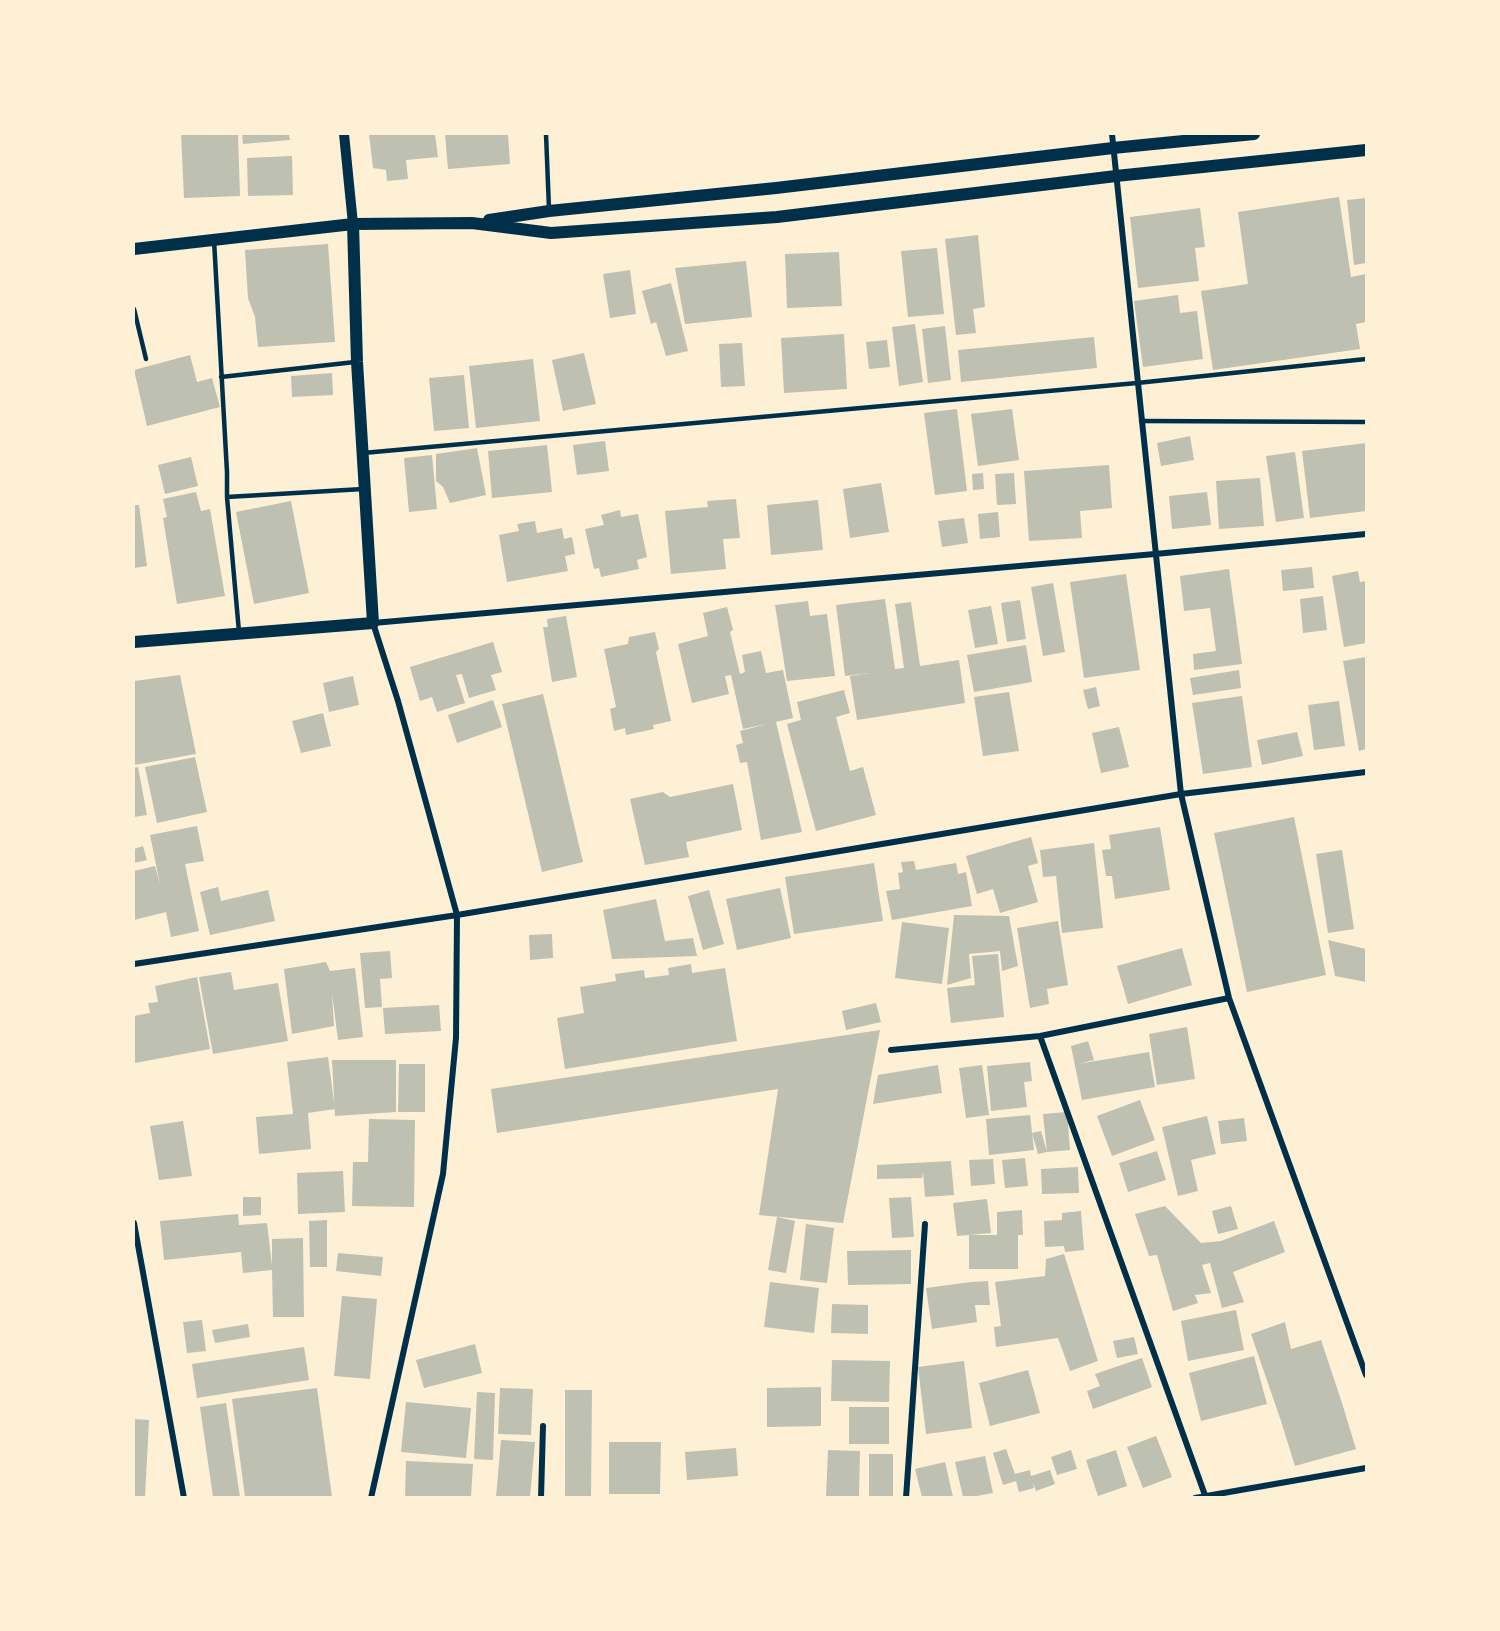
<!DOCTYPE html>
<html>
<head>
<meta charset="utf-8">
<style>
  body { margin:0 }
  #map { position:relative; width:1500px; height:1631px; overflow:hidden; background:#fdf0d5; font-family:Ubuntu,sans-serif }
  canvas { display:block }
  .frame { position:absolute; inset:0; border:135px solid #fdf0d5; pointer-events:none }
</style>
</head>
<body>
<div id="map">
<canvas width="1500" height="1631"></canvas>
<div class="frame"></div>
</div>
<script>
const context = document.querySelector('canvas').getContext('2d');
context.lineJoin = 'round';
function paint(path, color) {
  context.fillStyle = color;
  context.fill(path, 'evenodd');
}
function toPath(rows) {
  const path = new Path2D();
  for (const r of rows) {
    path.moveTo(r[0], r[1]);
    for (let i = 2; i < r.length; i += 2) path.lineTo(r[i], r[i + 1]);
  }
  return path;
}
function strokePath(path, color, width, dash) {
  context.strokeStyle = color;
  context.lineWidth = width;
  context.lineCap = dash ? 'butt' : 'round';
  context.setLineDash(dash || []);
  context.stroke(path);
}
paint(toPath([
  [181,134,238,134,240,196,184,198],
  [242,134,289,134,290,140,243,144],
  [369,134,435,134,438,157,406,160,408,179,387,181,386,170,373,168],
  [445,134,508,134,510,164,448,169],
  [292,156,293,195,248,196,247,158],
  [1339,197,1351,277,1366,274,1366,322,1356,324,1360,349,1213,370,1201,291,1248,284,1238,212],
  [1366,198,1366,263,1354,265,1347,200],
  [1200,208,1205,247,1195,248,1199,281,1138,288,1130,217],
  [978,235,985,307,973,309,976,333,956,335,945,239],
  [328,244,335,342,258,347,255,317,248,298,245,250],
  [937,248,944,314,908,317,901,251],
  [839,252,842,306,787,308,785,254],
  [746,261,752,317,685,324,675,268],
  [630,270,636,314,610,318,603,274],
  [671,283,688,351,666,356,656,322,651,324,642,291],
  [1178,295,1180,313,1197,311,1203,359,1143,367,1134,301],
  [915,324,923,382,899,386,892,327],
  [945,326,951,380,928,383,922,329],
  [844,334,847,389,784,393,781,338],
  [1094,337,1097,368,961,382,958,350],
  [887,340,890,367,869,369,866,342],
  [742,343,745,386,721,387,719,344],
  [584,353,596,404,563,411,552,360],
  [190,355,197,382,212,378,220,407,147,426,134,370],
  [533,359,540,421,476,428,469,366],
  [332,373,333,395,292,397,291,376],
  [464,375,469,428,434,431,429,378],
  [957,409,967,491,935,495,924,413],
  [1012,409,1019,460,978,466,971,414],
  [1190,436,1194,460,1161,466,1157,443],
  [605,441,609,471,577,475,573,445],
  [1366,443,1366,511,1310,518,1302,451],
  [547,445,552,492,492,498,488,451],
  [477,448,486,495,450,503,443,487,436,481,436,454],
  [1295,452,1304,518,1276,522,1266,456],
  [432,455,437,509,409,512,404,458],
  [191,457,198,486,165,494,158,465],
  [1109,465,1112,508,1080,511,1082,538,1029,541,1024,471],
  [983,473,984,489,973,490,972,474],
  [1014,473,1016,504,997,505,995,474],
  [1260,478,1264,526,1219,529,1216,481],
  [881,483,889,532,850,538,843,489],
  [196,492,201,511,210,509,225,596,177,604,163,518,167,517,163,499],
  [1207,492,1211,525,1172,529,1169,496],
  [736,499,740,538,723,539,726,569,671,574,665,511,708,507,707,501],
  [818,500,823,550,771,555,767,505],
  [291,501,309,593,254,604,236,512],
  [134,505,139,505,147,566,134,568],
  [620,510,621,517,638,514,647,557,637,560,639,569,601,577,599,568,594,569,585,529,604,525,601,515],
  [998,512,1000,537,980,539,978,514],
  [964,518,968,543,942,547,938,521],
  [535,521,537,533,562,528,564,539,572,537,575,554,565,556,568,571,507,582,499,535,519,531,517,524],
  [1312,567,1314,588,1283,591,1281,570],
  [1229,569,1242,664,1194,670,1193,654,1216,651,1210,608,1184,611,1180,576],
  [1358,571,1360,582,1366,581,1366,643,1344,647,1332,576],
  [1126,574,1140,670,1084,678,1070,582],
  [1053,583,1065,652,1043,656,1031,587],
  [1323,596,1327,630,1303,633,1300,599],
  [885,599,895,669,904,668,895,604,911,602,920,666,959,660,965,703,857,720,850,676,869,673,845,676,836,605],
  [1020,600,1026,639,1007,642,1001,603],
  [808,601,810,616,827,614,835,676,787,681,775,605],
  [991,606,998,644,975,648,968,610],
  [727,607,733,630,730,632,740,674,745,672,742,655,761,651,766,673,783,670,793,718,776,722,802,832,761,840,747,762,740,763,736,745,743,743,740,731,767,724,743,729,731,675,725,676,729,694,692,703,678,644,708,636,703,613],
  [566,616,577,677,552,682,543,627,548,627,547,619],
  [655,632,659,649,656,652,671,721,653,725,654,729,626,735,625,728,614,731,610,709,616,707,604,649,628,644,629,637],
  [493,642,502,672,491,675,496,690,469,698,462,674,456,675,465,703,437,712,432,697,420,701,410,667],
  [1026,645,1032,682,974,692,967,655],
  [1366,657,1366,749,1359,751,1343,661],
  [1239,670,1241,688,1193,695,1190,678],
  [180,675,196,754,134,765,134,681],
  [353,676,359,705,329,712,323,683],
  [1096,687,1100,706,1088,709,1083,690],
  [844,690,850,713,836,717,850,771,863,767,876,815,816,831,787,724,801,720,797,702],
  [1009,692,1019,751,983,756,974,697],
  [543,694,583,862,542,872,502,704],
  [1242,696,1252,767,1203,774,1192,703],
  [493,700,502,727,457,743,448,715],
  [1339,701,1345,746,1314,750,1308,705],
  [323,713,331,746,301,753,292,721],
  [1119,727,1129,767,1101,773,1092,733],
  [1297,732,1303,756,1262,765,1257,740],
  [195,757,207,812,157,823,145,767],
  [138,767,147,815,134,817,134,768],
  [733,784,742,830,686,842,689,857,645,865,630,799,663,792,670,797],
  [1294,817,1326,975,1247,992,1214,833],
  [197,826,204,861,185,864,199,931,171,937,166,912,134,920,134,871,155,866,160,884,150,835],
  [1160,827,1170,890,1115,899,1112,876,1106,876,1102,850,1111,849,1109,835],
  [1031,837,1038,863,1028,866,1038,902,1000,913,993,889,977,894,966,856],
  [1094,843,1103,928,1062,933,1056,876,1043,877,1040,850],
  [143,846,147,860,134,863,134,849],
  [1342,850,1354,929,1328,933,1316,854],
  [914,861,916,870,956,863,958,874,966,872,972,906,892,920,886,891,900,889,898,873,903,872,901,862],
  [874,863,883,921,794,934,785,877],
  [218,887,221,901,268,890,275,921,210,935,200,892],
  [780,888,791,938,737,950,726,899],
  [709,890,724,944,703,950,688,896],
  [656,899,665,941,693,938,697,956,612,959,603,910],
  [954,915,1009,916,1018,966,1002,971,1000,951,969,954,971,978,947,985],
  [1058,921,1068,985,1047,989,1049,1004,1030,1008,1017,928],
  [902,922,949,928,942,984,895,978],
  [552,934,553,958,530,960,529,935],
  [1328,940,1366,949,1366,982,1335,976],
  [1182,948,1192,985,1128,1004,1117,966],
  [390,951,392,978,380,979,382,1007,365,1008,360,953],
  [998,954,1004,1017,951,1023,947,988,975,985,972,956],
  [326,962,330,971,355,968,363,1037,338,1040,332,993,334,1026,292,1034,284,969],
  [691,964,692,973,725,968,737,1041,565,1069,557,1018,584,1013,580,987,616,981,615,974,644,970,645,978,669,975,668,968],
  [231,972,234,990,278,983,288,1041,213,1054,199,977],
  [197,977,210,1049,135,1063,134,1054,134,1016,150,1013,148,1003,158,1002,155,986],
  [876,1003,881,1022,846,1030,842,1011],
  [439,1005,441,1031,385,1034,383,1008],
  [1187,1027,1195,1079,1157,1085,1149,1034],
  [880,1030,843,1223,759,1215,778,1089,497,1133,491,1089],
  [1088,1041,1094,1060,1078,1064,1149,1052,1155,1087,1082,1100,1071,1046],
  [328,1057,335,1109,308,1113,311,1149,259,1154,256,1117,293,1114,287,1062],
  [332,1060,396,1060,396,1112,335,1116],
  [1030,1062,1032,1081,1024,1082,1027,1107,991,1111,987,1066],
  [399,1064,425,1064,425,1112,398,1112],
  [938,1065,942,1093,873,1104,878,1075],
  [982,1065,989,1115,966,1118,959,1068],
  [1140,1100,1155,1140,1112,1156,1097,1116],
  [1067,1112,1070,1150,1047,1152,1043,1114],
  [1030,1115,1034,1150,989,1155,986,1119],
  [1207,1116,1216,1154,1191,1160,1198,1191,1178,1196,1162,1127],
  [1244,1118,1247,1141,1221,1144,1218,1121],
  [369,1119,415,1120,414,1207,352,1206,353,1162,368,1162],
  [183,1121,192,1176,159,1180,150,1126],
  [1041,1131,1047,1152,1038,1154,1032,1133],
  [1157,1151,1166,1180,1128,1192,1119,1163],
  [1025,1158,1028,1186,1005,1188,1002,1160],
  [993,1159,995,1184,971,1186,969,1160],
  [951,1161,954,1195,925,1197,923,1172,922,1178,877,1179,877,1165],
  [1078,1167,1079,1193,1042,1194,1041,1169],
  [343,1171,345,1212,298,1214,297,1173],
  [243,1197,261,1197,261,1215,243,1216],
  [911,1197,914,1237,892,1238,889,1198],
  [987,1199,991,1233,957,1236,953,1203],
  [1165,1206,1201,1243,1221,1241,1274,1221,1285,1252,1233,1272,1244,1302,1222,1308,1210,1263,1202,1265,1211,1293,1195,1295,1198,1303,1173,1311,1157,1255,1149,1256,1135,1214],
  [1231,1206,1238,1229,1218,1234,1212,1211],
  [1022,1210,1023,1235,1018,1235,1018,1269,969,1269,969,1235,997,1235,997,1212],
  [1081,1211,1084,1250,1065,1252,1064,1246,1045,1247,1044,1221,1062,1220,1062,1213],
  [238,1214,239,1225,267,1223,272,1266,272,1239,303,1238,304,1317,273,1317,272,1270,243,1273,241,1252,164,1260,160,1221],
  [777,1217,795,1221,786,1273,768,1270],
  [327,1220,327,1267,310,1267,309,1221],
  [806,1224,834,1228,827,1283,800,1280],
  [911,1250,911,1284,848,1285,847,1251],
  [338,1253,383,1257,381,1276,336,1271],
  [1064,1254,1098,1361,1070,1371,1058,1338,996,1347,994,1327,1001,1326,995,1282,1045,1276,1046,1259],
  [988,1281,990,1305,975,1305,977,1322,932,1329,926,1288,971,1282],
  [770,1282,819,1288,814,1333,764,1327],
  [342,1296,377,1299,370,1379,334,1376],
  [832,1304,868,1305,868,1334,831,1333],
  [1236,1310,1244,1350,1188,1361,1181,1321],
  [202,1320,206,1351,187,1353,183,1322],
  [1285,1322,1291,1349,1321,1340,1342,1403,1356,1449,1295,1466,1281,1421,1251,1334],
  [248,1324,250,1337,215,1343,212,1330],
  [1134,1337,1138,1354,1117,1358,1113,1341],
  [475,1344,482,1373,424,1388,416,1360],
  [304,1347,309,1380,197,1398,192,1364],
  [1254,1356,1267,1404,1201,1421,1189,1373],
  [1142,1358,1152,1387,1093,1409,1087,1391,1100,1386,1095,1374],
  [832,1360,890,1361,889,1402,831,1401],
  [964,1361,972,1428,926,1434,918,1367],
  [1028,1370,1040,1413,990,1426,979,1383],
  [821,1387,821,1426,767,1427,767,1388],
  [317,1388,332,1497,245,1497,232,1399],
  [500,1388,533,1389,531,1435,498,1434],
  [565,1390,592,1390,591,1497,565,1497],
  [477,1392,495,1393,493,1460,474,1459],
  [406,1402,471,1408,466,1458,401,1452],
  [226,1403,240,1497,213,1497,200,1407],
  [849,1407,889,1407,889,1444,849,1444],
  [134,1419,149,1420,145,1497,134,1497],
  [1156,1436,1172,1477,1143,1488,1127,1447],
  [501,1440,535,1442,530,1497,496,1497],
  [609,1442,661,1442,660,1494,609,1494],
  [736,1448,738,1476,687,1480,685,1452],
  [1006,1449,1015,1474,1030,1470,1031,1476,1050,1470,1055,1484,1036,1491,1033,1482,1034,1488,1019,1492,1016,1481,1003,1485,993,1453],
  [828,1450,860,1451,859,1497,826,1497],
  [1071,1450,1077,1469,1057,1475,1051,1457],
  [1116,1450,1127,1486,1098,1496,1086,1460],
  [869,1454,893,1454,893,1497,869,1497],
  [985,1456,993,1493,971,1497,963,1497,955,1462],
  [406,1461,473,1464,471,1497,405,1497],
  [945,1462,953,1497,922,1497,915,1469]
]), '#bec0b2');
strokePath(toPath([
  [546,134,549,209],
  [214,240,227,472,227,497,363,489],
  [134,309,146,359],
  [221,377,355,362],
  [1141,421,1366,422],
  [363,453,1137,383,1366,359],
  [227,497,239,632]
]), '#003049', 4.5);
strokePath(toPath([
  [1112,134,1181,794,1229,998,1366,1375],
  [134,964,457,915,1181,794,1366,772],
  [1040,1036,1206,1498],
  [891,1050,1040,1036,1229,998],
  [134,1223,184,1498],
  [371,1498,443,1174,456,1038,457,915,398,701,373,623,1155,554,1366,534],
  [541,1498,543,1426],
  [906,1498,925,1224],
  [1195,1498,1366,1468]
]), '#003049', 6);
strokePath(toPath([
  [344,134,353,224]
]), '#003049', 10);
strokePath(toPath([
  [489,220,549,211,776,188,1113,148,1254,134],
  [134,249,353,224,472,223,551,233,777,217,1116,176,1366,150],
  [134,642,373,623,357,362,353,224]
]), '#003049', 12);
</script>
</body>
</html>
